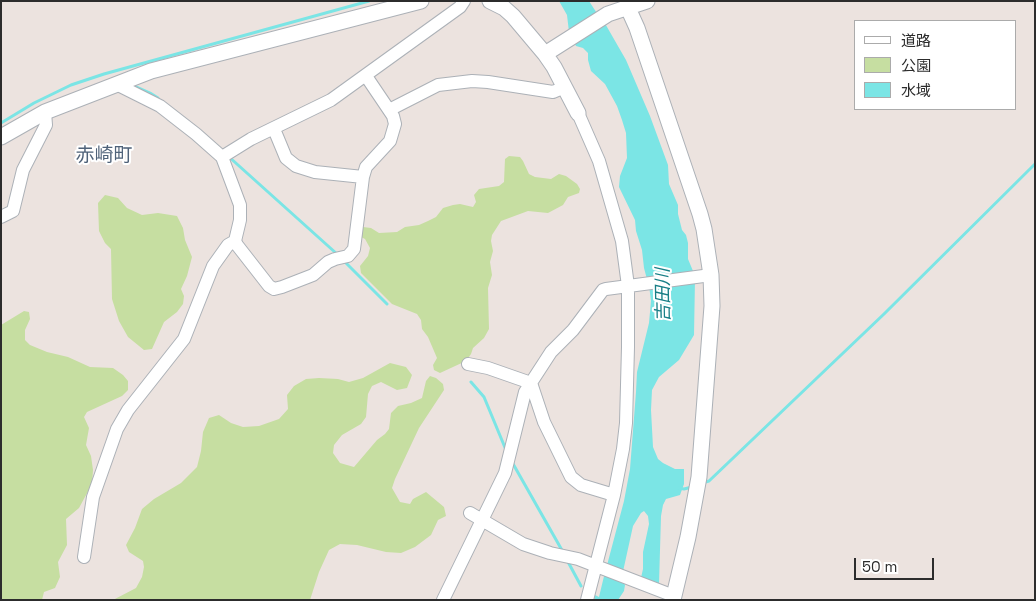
<!DOCTYPE html>
<html>
<head>
<meta charset="utf-8">
<style>
  body { margin:0 }
  #map { position:relative; width:1036px; height:601px; overflow:hidden; background:#ece3df; font-family:"Space Grotesk","Noto Sans JP",sans-serif }
  canvas { display:block }
  .frame { position:absolute; inset:0; border:2px solid #2c2c2c; pointer-events:none }
  .legend { position:absolute; left:854px; top:20px; width:162px; height:90px; box-sizing:border-box; background:#fff; border:1px solid #ababab; margin:0; padding:6px 9px; list-style:none; font-size:15px; color:#2c2c2c }
  .legend li { display:flex; align-items:center; gap:10px; height:25px }
  .legend b { width:25px; border:1px solid #ababab }
  .scale { position:absolute; left:854px; top:558px; width:80px; height:22px; box-sizing:border-box; border:2px solid #2c2c2c; border-top:0; padding-left:6px; font-size:15px; line-height:18px; white-space:nowrap; color:#2c2c2c; -webkit-text-stroke:4px #fff; paint-order:stroke }
</style>
</head>
<body>
<div id="map">
<canvas width="1036" height="601"></canvas>
<div class="frame"></div>
<ul class="legend">
<li><b style="height:6px;background:#fff"></b>道路</li>
<li><b style="height:14px;background:#c6dea1"></b>公園</li>
<li><b style="height:14px;background:#7be5e5"></b>水域</li>
</ul>
<div class="scale">50 m</div>
</div>
<script>
const context = document.querySelector('canvas').getContext('2d');
context.lineJoin = 'round';
function paint(path, color) {
  context.fillStyle = color;
  context.fill(path, 'evenodd');
}
function toPath(rows) {
  const path = new Path2D();
  for (const r of rows) {
    path.moveTo(r[0], r[1]);
    for (let i = 2; i < r.length; i += 2) path.lineTo(r[i], r[i + 1]);
  }
  return path;
}
function strokePath(path, color, width, dash) {
  context.strokeStyle = color;
  context.lineWidth = width;
  context.lineCap = dash ? 'butt' : 'round';
  context.setLineDash(dash || []);
  context.stroke(path);
}
function drawText(font, color, halo, rows, align = 'center') {
  context.font = font + ' "Space Grotesk","Noto Sans JP",sans-serif';
  context.lineWidth = 4;
  context.setLineDash([]);
  context.textBaseline = 'middle';
  context.strokeStyle = halo;
  context.fillStyle = color;
  for (const [text, x, y, turn = 0] of rows) {
    context.save();
    context.translate(x, y);
    context.rotate((+turn || 0) * Math.PI / 180);
    context.textAlign = isNaN(turn) ? turn : align;
    if (halo) context.strokeText(text, 0, 0);
    context.fillText(text, 0, 0);
    context.restore();
  }
}
paint(toPath([
  [509,156,520,157,523,161,529,174,535,177,551,179,559,174,566,176,577,184,580,189,579,193,568,197,563,205,548,213,528,211,501,221,492,235,491,241,493,251,490,262,492,275,488,288,489,329,484,338,473,348,471,354,466,361,440,373,434,370,433,365,437,358,428,337,422,329,421,320,417,314,392,304,361,273,360,266,368,256,370,248,365,239,361,237,359,229,363,227,371,228,379,233,397,232,405,227,419,225,428,221,436,217,443,208,453,205,460,204,473,207,476,202,474,195,479,189,499,186,504,182,505,159],
  [105,195,118,198,127,208,142,215,158,213,177,216,183,228,185,240,192,257,187,276,181,289,184,296,183,304,177,312,164,322,152,349,144,350,128,337,119,321,112,299,111,249,105,243,99,231,98,203],
  [24,311,29,312,30,319,25,330,25,340,30,345,47,352,68,357,90,367,113,368,123,375,128,381,128,390,122,396,87,412,84,417,89,428,86,445,91,456,93,470,92,484,79,508,66,519,67,545,58,562,60,577,55,588,44,592,42,600,1,600,1,325],
  [390,363,406,367,412,375,407,388,397,390,381,382,372,386,368,394,366,417,361,424,342,435,334,445,333,453,340,463,354,467,377,440,385,434,389,429,391,413,398,406,411,403,422,398,426,381,430,376,436,378,443,384,444,390,419,428,395,479,392,488,400,502,410,504,413,499,426,492,444,507,446,516,438,520,431,535,415,547,401,553,386,552,357,545,340,544,329,550,319,572,310,600,113,600,136,588,142,577,144,567,143,561,129,552,126,545,135,528,142,509,154,499,181,483,197,467,201,451,203,432,209,418,219,415,231,423,243,427,259,426,279,419,288,409,287,395,294,386,306,379,319,378,338,379,349,382,363,378]
]), '#c6dea1');
paint(toPath([
  [559,1,589,1,600,18,569,32,567,15],
  [603,20,626,60,650,116,668,165,669,184,678,205,678,214,682,230,686,235,688,243,688,259,693,271,648,283,644,268,642,250,636,231,635,220,619,187,620,176,627,158,626,133,622,120,617,106,605,84,591,71,588,60,588,53,583,48,576,46,572,39],
  [695,279,694,335,679,360,659,377,652,390,651,410,653,447,658,459,663,463,675,469,684,469,684,484,680,495,666,499,663,505,661,516,659,584,640,582,643,569,643,552,649,524,648,516,644,511,641,513,633,526,622,576,606,569,624,501,630,469,636,392,637,372,649,323,651,301,649,285],
  [605,572,622,579,625,585,624,591,618,600,594,600,595,595,599,597]
]), '#7be5e5');
strokePath(toPath([
  [132,85,150,93,158,98],
  [1,123,34,103,71,85,104,74,369,1],
  [228,156,337,254],
  [343,260,387,304],
  [471,382,484,397,506,450],
  [512,462,563,552],
  [702,483,709,481,884,314,1035,164],
  [678,488,684,489,692,487],
  [567,560,581,586]
]), '#7be5e5', 3);
const minor = toPath([
  [116,84,160,106,196,134,222,157,251,139,331,100,460,7,464,1],
  [389,110,438,85,472,81,488,82,553,92,565,87],
  [578,113,599,161,622,241,628,286,628,347,626,423,623,449,614,495,587,600],
  [274,129,286,158,296,166,315,172,363,177],
  [222,157,240,205,240,220,235,241,237,245,269,286,274,289,282,287,313,275,328,262,335,259,348,256,354,249,363,177,366,167,390,141,395,124,393,116,366,76],
  [1,217,13,211,23,170,46,125,45,112],
  [468,364,488,368,531,383,544,422,571,477,581,485,614,495],
  [470,513,523,544,550,553,578,559,674,596],
  [84,557,93,497,117,429,128,410,184,339,213,266,228,245,235,241],
  [443,600,505,473,525,392,551,352,573,330,603,290,606,289,711,275]
]);
const tertiary = toPath([
  [490,1,504,8,513,16,545,54,554,67,578,113],
  [628,8,637,28,700,214,704,229,711,275,712,306,699,477,688,537,673,600],
  [545,54,608,14,647,1],
  [1,137,45,112,151,71,421,1]
]);
strokePath(minor, '#acb1b7', 14);
strokePath(tertiary, '#acb1b7', 17);
strokePath(minor, '#fff', 12);
strokePath(tertiary, '#fff', 15);
drawText('italic 18px', '#177e86', '#fff', [
  ["吉田川",664,295,-91]
]);
drawText('19px', '#4f6279', '#fff', [
  ["赤崎町",104,156]
]);
</script>
</body>
</html>
